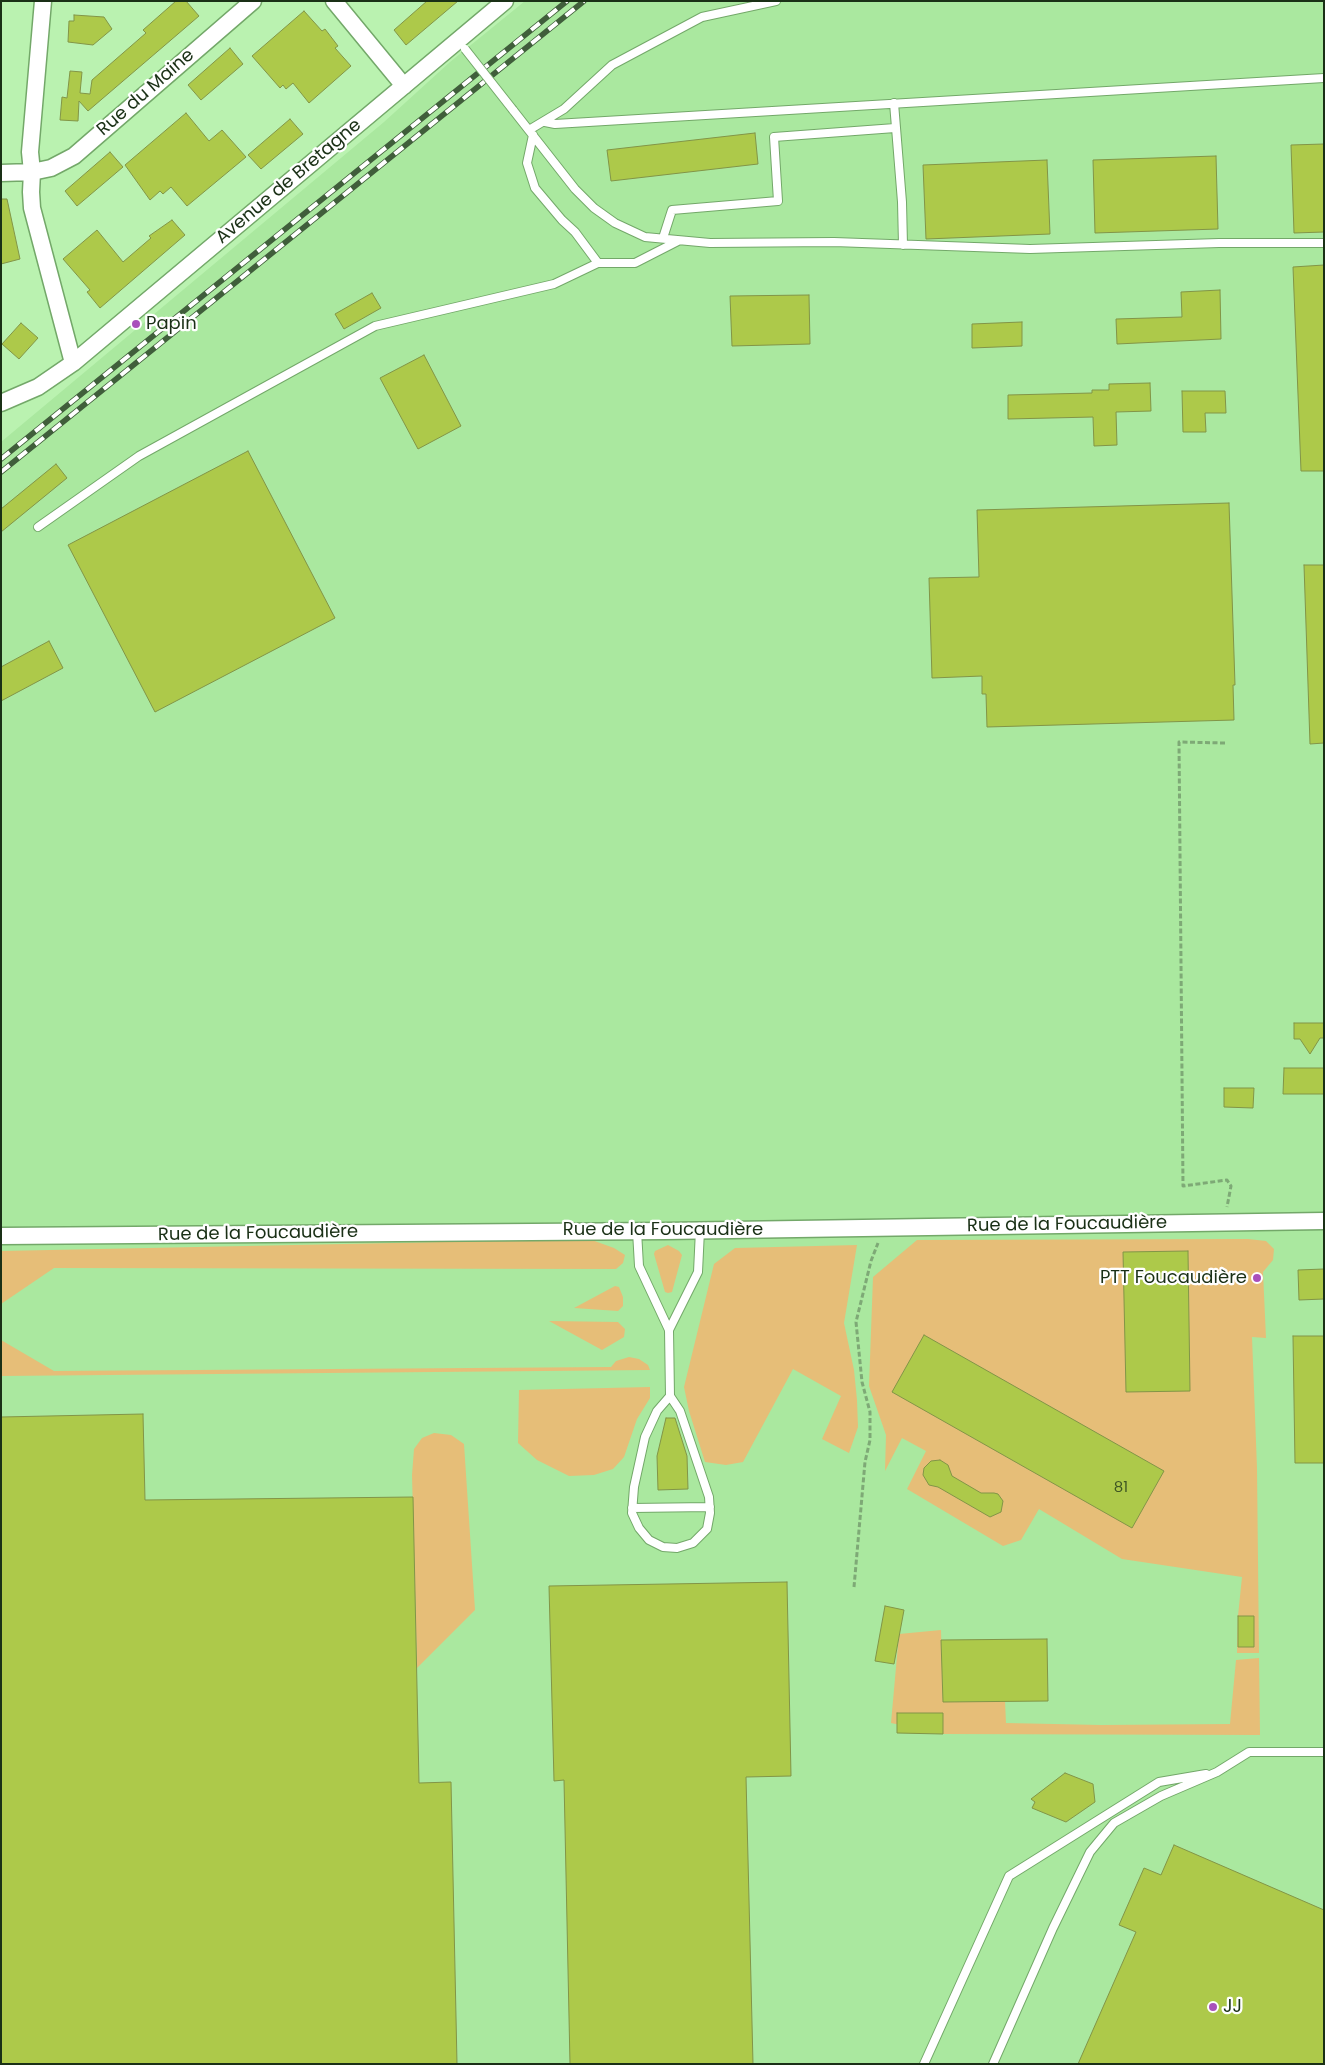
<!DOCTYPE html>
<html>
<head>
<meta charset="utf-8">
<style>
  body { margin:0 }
  #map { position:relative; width:1325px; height:2065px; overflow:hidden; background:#baf2b0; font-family:Poppins,sans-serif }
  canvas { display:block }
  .frame { position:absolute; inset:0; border:2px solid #1a3016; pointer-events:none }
</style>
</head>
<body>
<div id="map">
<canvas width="1325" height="2065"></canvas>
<div class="frame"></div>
</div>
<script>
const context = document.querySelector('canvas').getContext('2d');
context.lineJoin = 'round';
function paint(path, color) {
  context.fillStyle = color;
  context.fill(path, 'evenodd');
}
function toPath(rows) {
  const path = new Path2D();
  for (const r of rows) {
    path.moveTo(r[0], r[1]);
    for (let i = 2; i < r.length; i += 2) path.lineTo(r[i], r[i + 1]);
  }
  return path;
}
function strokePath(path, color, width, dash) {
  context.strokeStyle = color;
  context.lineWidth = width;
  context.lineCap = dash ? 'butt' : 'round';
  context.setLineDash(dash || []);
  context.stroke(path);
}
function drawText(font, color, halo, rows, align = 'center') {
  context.font = font + ' Poppins,sans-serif';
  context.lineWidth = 4.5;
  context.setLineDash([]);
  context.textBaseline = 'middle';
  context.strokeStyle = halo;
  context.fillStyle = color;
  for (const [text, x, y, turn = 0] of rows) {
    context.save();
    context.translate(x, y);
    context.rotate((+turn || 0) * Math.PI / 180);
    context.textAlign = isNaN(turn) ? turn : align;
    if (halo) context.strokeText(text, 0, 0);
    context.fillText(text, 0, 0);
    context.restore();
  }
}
paint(toPath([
  [525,1,1324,1,1324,2064,1,2064,1,442,384,122,450,62]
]), '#aae89f');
paint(toPath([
  [589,1239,614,1248,625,1255,623,1263,616,1269,54,1268,1,1304,1,1251],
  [1248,1239,1266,1241,1274,1249,1273,1260,1263,1272,1266,1338,1252,1337,1257,1468,1259,1653,1237,1653,1238,1616,1242,1577,1122,1559,1039,1509,1021,1540,1003,1546,907,1489,926,1451,902,1438,885,1471,886,1435,869,1386,873,1277,917,1240],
  [668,1245,679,1251,682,1255,672,1292,668,1293,665,1292,654,1254,655,1251],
  [857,1245,844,1323,854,1370,857,1400,858,1427,849,1453,822,1439,841,1396,793,1369,743,1462,726,1465,705,1462,689,1411,684,1387,714,1264,735,1248],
  [615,1286,619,1287,623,1297,623,1306,618,1311,574,1308],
  [549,1321,618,1322,625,1329,624,1337,602,1350],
  [1,1340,54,1371,611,1367,616,1361,629,1357,639,1359,648,1365,650,1370,1,1376],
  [650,1387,650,1398,637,1419,624,1457,613,1469,594,1475,569,1476,537,1460,518,1443,519,1390],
  [434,1433,451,1435,464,1444,475,1610,417,1668,412,1475,414,1449,422,1438],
  [941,1630,943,1702,1005,1701,1006,1723,1101,1725,1230,1724,1236,1660,1259,1658,1260,1735,943,1734,891,1723,899,1634]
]), '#e6be78');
const building = toPath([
  [176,1,186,1,199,16,88,111,79,101,78,121,60,120,62,97,67,98,70,71,82,72,80,93,90,94,92,80,146,33,143,30,176,1],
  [427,1,458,1,406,45,394,30,427,1],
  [304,11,322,31,325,29,338,46,335,48,351,66,309,103,293,83,286,89,283,85,280,88,252,56,304,11],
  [74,15,104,17,112,29,93,45,68,42,69,21,74,21,74,15],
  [230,48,243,64,201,100,188,85,230,48],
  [186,113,209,141,222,130,246,157,187,206,171,187,163,194,160,191,150,200,125,165,186,113],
  [290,119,303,134,261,169,248,155,290,119],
  [755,133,758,164,611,181,607,150,755,133],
  [1324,144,1324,232,1294,233,1291,145,1324,144],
  [110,152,123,167,77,206,65,191,110,152],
  [1216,156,1218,229,1095,233,1093,160,1216,156],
  [1047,160,1050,234,926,239,923,165,1047,160],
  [1,199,7,199,20,259,1,264,1,199],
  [172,220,185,235,100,308,87,292,90,290,63,259,97,230,123,262,151,238,149,236,172,220],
  [1324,265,1324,471,1301,471,1293,267,1324,265],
  [1220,290,1221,339,1117,344,1116,319,1182,317,1181,292,1220,290],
  [372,293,381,308,344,329,335,314,372,293],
  [809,295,810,344,732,346,730,296,809,295],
  [1022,322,1022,346,972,348,972,324,1022,322],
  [21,323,38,338,19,359,2,344,21,323],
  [424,355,461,426,418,449,380,378,424,355],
  [1150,383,1151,411,1116,412,1117,445,1094,446,1093,417,1008,419,1008,395,1092,393,1092,390,1109,390,1109,384,1150,383],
  [1182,391,1225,391,1226,413,1205,413,1206,432,1183,432,1182,391],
  [248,451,335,618,155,712,68,545,248,451],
  [56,464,67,478,1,532,1,509,56,464],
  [1229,503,1235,685,1233,685,1234,720,987,727,986,694,982,694,982,676,932,678,929,578,979,577,977,510,1229,503],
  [1304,565,1324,565,1324,743,1310,744,1304,565],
  [49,641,63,668,1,701,1,667,49,641],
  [1294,1023,1324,1023,1324,1038,1320,1038,1310,1054,1300,1039,1294,1039,1294,1023],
  [1284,1068,1324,1068,1324,1094,1283,1094,1284,1068],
  [1224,1088,1254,1088,1253,1108,1224,1107,1224,1088],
  [1188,1251,1190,1391,1126,1392,1123,1252,1188,1251],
  [1324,1269,1324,1299,1299,1300,1298,1270,1324,1269],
  [924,1335,1164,1471,1132,1528,892,1392,924,1335],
  [1293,1336,1324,1336,1324,1463,1295,1463,1293,1336],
  [143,1414,145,1500,413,1497,419,1783,451,1782,457,2064,1,2064,1,1417,143,1414],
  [666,1418,675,1418,687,1456,688,1489,658,1490,657,1456,666,1418],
  [940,1460,948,1465,952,1476,981,1493,994,1493,998,1494,1003,1501,1001,1512,990,1517,938,1487,929,1485,923,1475,924,1468,931,1461,940,1460],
  [787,1582,791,1776,746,1777,753,2064,570,2064,564,1780,554,1781,549,1586,787,1582],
  [885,1606,904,1610,894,1664,875,1661,885,1606],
  [1238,1616,1254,1616,1254,1647,1238,1647,1238,1616],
  [1047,1639,1048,1701,943,1702,941,1640,1047,1639],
  [897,1713,943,1713,943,1734,897,1733,897,1713],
  [1065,1773,1093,1784,1095,1802,1066,1822,1032,1808,1035,1802,1031,1799,1065,1773],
  [1174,1845,1324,1910,1324,2064,1078,2064,1136,1932,1119,1925,1144,1868,1161,1875,1174,1845]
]);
paint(building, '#adc94a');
strokePath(building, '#829547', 1);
const lane = toPath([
  [894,103,902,202,903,245],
  [513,110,575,189,594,208,615,223,645,237,710,243,834,242,1030,249,1219,243,1324,243],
  [545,122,555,124,1324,78],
  [529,130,564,109,612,65,702,17,776,1],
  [533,135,527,163,535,188,562,220,575,232,598,263],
  [663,238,672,210,778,201,774,137,895,128],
  [38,527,139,456,375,326,554,284,598,263,635,263,678,241],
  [637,1231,639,1266,669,1330,670,1396,680,1411,709,1497,710,1513,707,1529,693,1543,677,1548,663,1547,649,1540,639,1528,632,1513,634,1487,645,1437,657,1411,670,1396],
  [669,1330,698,1272,700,1230],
  [632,1508,710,1507],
  [924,2064,1009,1876,1159,1782,1206,1774],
  [993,2064,1053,1928,1090,1852,1114,1823,1161,1796,1217,1772,1249,1752,1324,1752]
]);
const street = toPath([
  [43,1,30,152,32,172,31,192,32,208,73,363],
  [334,1,404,86],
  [1,173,32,172,51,168,74,156,253,1],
  [1,403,38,387,73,363,505,1],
  [1,1236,665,1231,1324,1221]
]);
strokePath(lane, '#73a869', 10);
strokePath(street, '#73a869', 19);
strokePath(toPath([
  [1225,743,1179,742,1183,1186,1227,1180,1231,1186,1227,1207],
  [854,1587,865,1462,870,1440,870,1412,862,1382,856,1322,871,1261,878,1243]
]), '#7ea976', 3, [5, 2.5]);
strokePath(lane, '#fff', 8);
strokePath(street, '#fff', 16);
const rail = toPath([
  [1,459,567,1],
  [1,472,584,1]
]);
strokePath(rail, '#405e3b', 5.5);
strokePath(rail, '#fff', 4, [11]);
const laneBridge = toPath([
  [465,49,513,110]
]);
strokePath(laneBridge, '#73a869', 10, []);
strokePath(laneBridge, '#fff', 8);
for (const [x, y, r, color] of [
  [136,324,5,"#a950bb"],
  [1257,1278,5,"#a950bb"],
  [1213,2007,5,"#a950bb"]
]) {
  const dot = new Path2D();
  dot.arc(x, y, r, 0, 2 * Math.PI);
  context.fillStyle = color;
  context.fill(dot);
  strokePath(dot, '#fff', 2);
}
drawText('15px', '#3f5623', null, [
  ["81",1121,1488]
]);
drawText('18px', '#1a3016', '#fff', [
  ["Rue du Maine",146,93,-41],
  ["Avenue de Bretagne",289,182,-40],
  ["Rue de la Foucaudière",1067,1225,-1],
  ["Rue de la Foucaudière",663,1230],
  ["Rue de la Foucaudière",258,1234,-1]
]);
drawText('18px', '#1a3016', '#fff', [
  ["Papin",146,324],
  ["PTT Foucaudière",1247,1278,"right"],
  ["JJ",1223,2007]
], 'left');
</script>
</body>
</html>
